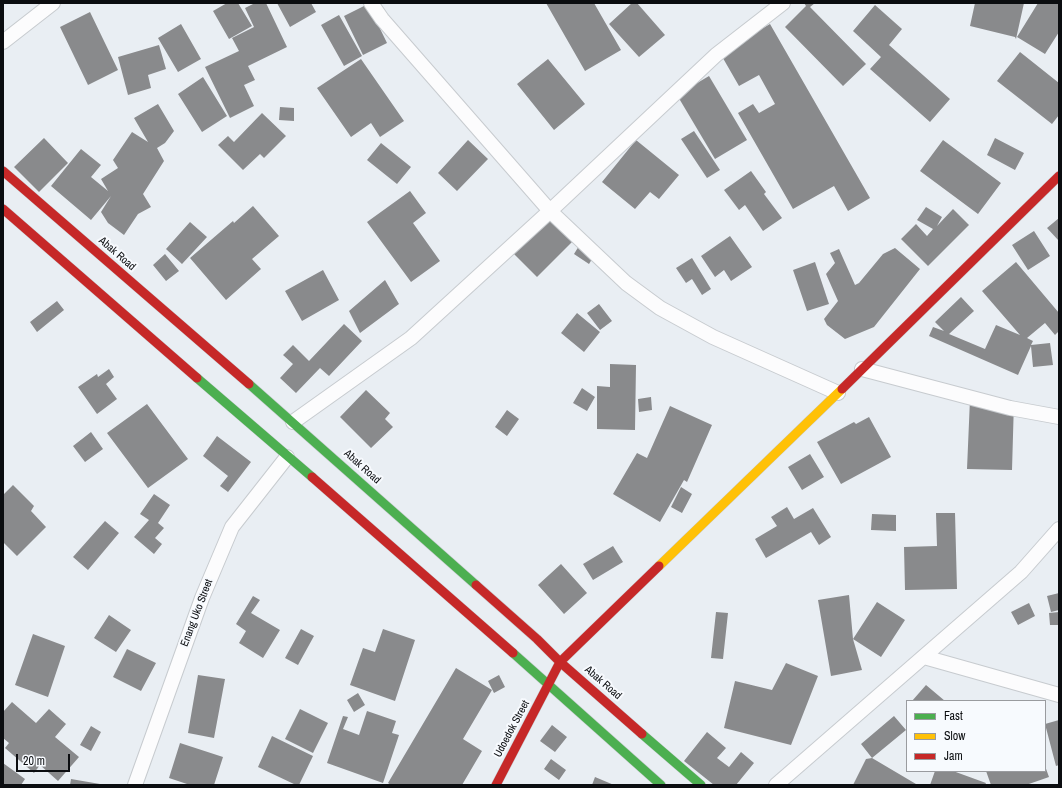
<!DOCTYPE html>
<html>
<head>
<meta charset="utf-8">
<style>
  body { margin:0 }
  #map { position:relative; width:1062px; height:788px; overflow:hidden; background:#e9eef3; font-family:"Archivo Narrow",sans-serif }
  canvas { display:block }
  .frame { position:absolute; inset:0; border:4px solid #0b0d10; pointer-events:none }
  .legend { position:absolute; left:906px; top:700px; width:140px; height:72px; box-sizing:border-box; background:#f7fafe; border:1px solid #999b9f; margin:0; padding:5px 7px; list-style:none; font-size:12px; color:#0b0d10 }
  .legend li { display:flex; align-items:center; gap:8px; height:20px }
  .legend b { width:20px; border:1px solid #999b9f }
  .scale { position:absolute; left:16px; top:754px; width:54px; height:18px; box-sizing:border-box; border:2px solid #0b0d10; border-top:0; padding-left:5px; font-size:12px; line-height:14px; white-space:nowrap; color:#0b0d10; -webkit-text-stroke:3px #f7fafe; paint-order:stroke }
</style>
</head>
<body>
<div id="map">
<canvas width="1062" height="788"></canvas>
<div class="frame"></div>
<ul class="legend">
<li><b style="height:5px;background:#4caf50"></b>Fast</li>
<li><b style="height:5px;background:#ffc107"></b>Slow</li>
<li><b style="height:5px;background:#c62828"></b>Jam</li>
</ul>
<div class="scale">20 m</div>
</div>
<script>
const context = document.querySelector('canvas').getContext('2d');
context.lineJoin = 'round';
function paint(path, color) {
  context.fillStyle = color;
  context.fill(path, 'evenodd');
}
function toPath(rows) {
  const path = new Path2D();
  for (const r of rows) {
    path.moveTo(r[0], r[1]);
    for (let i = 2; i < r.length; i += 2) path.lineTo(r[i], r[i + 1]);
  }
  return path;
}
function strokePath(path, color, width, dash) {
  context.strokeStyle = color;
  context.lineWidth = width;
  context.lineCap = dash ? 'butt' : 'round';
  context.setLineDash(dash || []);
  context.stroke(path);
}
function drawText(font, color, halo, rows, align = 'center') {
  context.font = font + ' "Archivo Narrow",sans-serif';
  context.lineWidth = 4;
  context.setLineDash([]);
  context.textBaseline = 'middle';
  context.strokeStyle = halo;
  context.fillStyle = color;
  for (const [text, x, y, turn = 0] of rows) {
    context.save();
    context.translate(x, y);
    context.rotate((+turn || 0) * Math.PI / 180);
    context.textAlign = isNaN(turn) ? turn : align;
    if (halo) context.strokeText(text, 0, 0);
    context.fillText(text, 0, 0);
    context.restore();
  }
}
paint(toPath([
  [227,3,238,3,252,26,229,39,213,11],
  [255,3,266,3,287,47,248,66,255,80,244,85,254,106,230,118,205,67,239,51,232,38,254,27,245,8],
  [277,3,311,3,316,12,290,27],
  [546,3,594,3,621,50,585,71],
  [632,3,637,3,665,35,639,57,609,24],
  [804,3,815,3,810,7,866,64,843,86,785,27,806,6],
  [975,3,1024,3,1016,39,1015,37,970,26],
  [1038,3,1059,3,1059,32,1045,54,1017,37],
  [368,4,387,43,363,55,344,16],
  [875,5,902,29,889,45,950,99,930,122,870,69,881,57,853,31],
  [90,12,118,70,88,85,60,27],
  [339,15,362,56,344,66,321,25],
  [181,24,201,59,178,72,158,38],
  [770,24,870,198,848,211,834,186,793,209,738,113,753,104,759,113,775,104,759,75,739,86,720,53],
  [159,45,166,69,148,75,151,88,128,95,118,57],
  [1020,52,1059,83,1059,115,1052,124,997,81],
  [361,59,404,121,380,137,371,123,351,137,317,88],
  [548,59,585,104,554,130,517,84],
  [709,76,747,140,715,159,677,95],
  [203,77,227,116,202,132,178,94],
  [158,104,174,131,165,143,157,148,164,161,143,194,151,207,138,214,124,235,108,223,101,212,111,196,91,220,51,186,81,149,101,165,91,177,108,191,101,179,118,168,113,160,132,132,148,142,134,118],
  [280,107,294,108,294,121,279,120],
  [262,113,286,136,264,158,260,154,243,170,218,145,228,136,234,142],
  [694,131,720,170,707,178,681,139],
  [44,138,68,163,39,192,14,167],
  [995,138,1024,153,1015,170,987,155],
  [468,140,488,159,457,191,438,173],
  [636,140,679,175,659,199,650,192,635,209,602,182],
  [943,140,1001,183,978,214,920,171],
  [381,143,411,167,397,184,367,160],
  [751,171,766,192,764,194,782,218,763,231,745,205,739,210,724,190],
  [410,191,426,213,413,223,440,261,411,282,367,222],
  [253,206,279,236,252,259,261,269,226,300,190,258,233,221,234,223],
  [926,207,942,217,937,226,953,209,969,225,928,266,901,239,916,224,927,236,933,229,917,220],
  [554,208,580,234,537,277,511,251],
  [1059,218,1059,241,1047,228],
  [190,222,207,237,182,264,166,249],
  [1034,231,1050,256,1028,270,1012,245],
  [730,236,752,267,731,281,724,270,715,277,701,256],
  [582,241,597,251,589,264,574,254],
  [895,248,920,269,874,327,845,339,827,325,824,319,838,301,826,274,835,263,830,253,839,249,855,285,859,283,883,254],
  [165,254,179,271,166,281,153,265],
  [692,258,711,289,702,295,692,279,686,283,676,268],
  [815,262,829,304,807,311,793,270],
  [1016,262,1059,313,1059,331,1055,335,1045,323,1027,338,1033,341,1031,345,1050,343,1053,365,1033,367,1031,346,1018,375,929,336,933,327,944,331,935,322,961,297,974,311,949,334,985,349,996,325,1020,335,982,291],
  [323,270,339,300,302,321,285,291],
  [385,280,399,304,360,333,349,311],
  [57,301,64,310,37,332,30,322],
  [599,304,612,321,600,330,587,313],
  [577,313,600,332,584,352,561,333],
  [344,324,362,341,329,376,320,368,296,393,280,378,293,364,283,355,293,345,309,361],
  [610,364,636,365,635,430,597,429,597,386,610,387],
  [109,369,114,377,106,384,117,399,97,414,78,387,97,374,98,377],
  [582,388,595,397,587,411,573,403],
  [366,390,390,413,385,419,393,427,371,448,340,417],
  [651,397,652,410,639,412,638,399],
  [970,399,1014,401,1012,470,967,469],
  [147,404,188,459,148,488,107,433],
  [670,406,712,425,687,482,684,480,660,522,613,494,637,453,647,458],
  [507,410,519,419,507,436,495,427],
  [869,417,891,457,841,484,817,442,854,422,856,424],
  [91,432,103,449,85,462,73,446],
  [217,436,251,462,228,492,220,486,228,476,203,456],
  [810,454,824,477,802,490,788,467],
  [13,485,34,506,31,511,46,527,17,556,3,542,3,495],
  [681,487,692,494,682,513,671,507],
  [154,494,170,505,158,523,164,528,155,538,162,544,154,554,134,537,149,520,140,514],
  [787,507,794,519,813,508,831,537,819,545,811,532,766,558,755,539,777,526,771,517],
  [936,513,955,513,957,589,905,590,904,547,937,546],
  [872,514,896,515,896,531,871,530],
  [105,521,119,533,88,570,73,557],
  [613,546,623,562,593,580,583,564],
  [561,564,587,593,564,614,538,585],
  [1059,593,1059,610,1051,612,1047,596],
  [849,595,853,639,877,602,905,620,881,657,853,639,862,670,831,676,818,600],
  [253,596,260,600,251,613,280,630,263,658,239,643,246,631,236,624],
  [1029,603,1035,616,1018,625,1011,612],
  [716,612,728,613,723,659,711,658],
  [1059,612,1059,625,1050,625,1049,613],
  [109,615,131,630,116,652,94,638],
  [301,629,314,636,298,665,285,658],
  [383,629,415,640,395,701,350,685,363,648,375,652],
  [33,634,65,646,48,697,15,685],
  [127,649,156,663,141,691,113,677],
  [786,663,818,676,791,745,724,728,735,681,772,690],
  [456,668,492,690,463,739,482,751,462,785,391,785,388,783],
  [198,675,225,679,214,738,188,733],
  [499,675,505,687,494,693,488,681],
  [926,685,945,701,912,701],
  [358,693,365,705,354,712,347,700],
  [12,702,36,723,49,709,66,724,55,737,79,757,58,781,40,765,34,773,5,748,9,743,3,738,3,712],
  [300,709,328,723,313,753,285,739],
  [367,711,396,721,392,733,399,735,383,783,327,763,343,716,348,717,343,729,359,735],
  [894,716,906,730,872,758,861,744],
  [1059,720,1059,765,1056,766,1045,724],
  [552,725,567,737,555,752,540,741],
  [91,726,101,732,91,751,80,745],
  [707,732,726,748,717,758,729,767,741,752,754,763,736,785,714,785,684,761],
  [272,736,313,756,299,785,296,785,258,767],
  [180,743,223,757,214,785,190,785,169,778],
  [872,758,916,784,915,785,853,785,866,759],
  [551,759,566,770,559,780,544,769],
  [3,763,25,779,21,785,3,785],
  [1045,766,1049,777,1026,785,991,785,986,771,1045,771],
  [935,771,953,771,986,783,985,785,930,785],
  [595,777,614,785,592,785],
  [71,779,100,784,100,785,70,785]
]), '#898a8c');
const street = toPath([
  [371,3,382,19,550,211,626,283,660,308,713,337,838,393],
  [3,42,53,3],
  [862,369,1010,408,1059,417],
  [293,422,411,338,550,211,716,55,783,3],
  [924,657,1059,695],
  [135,785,202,598,232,527,287,457],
  [776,785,1021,572,1059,529]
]);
const fast = toPath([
  [197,378,312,477],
  [249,384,476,585],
  [513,653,661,785],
  [642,734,701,785]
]);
const slow = toPath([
  [659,566,842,389]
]);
const jam = toPath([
  [3,171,249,384],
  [3,209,197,378],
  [842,389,1059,176],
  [312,477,513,653],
  [476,585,537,639,560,662,642,734],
  [496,785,560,662,659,566]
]);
strokePath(street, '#c7cbcf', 16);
strokePath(fast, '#c7cbcf', 10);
strokePath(slow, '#c7cbcf', 10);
strokePath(jam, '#c7cbcf', 10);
strokePath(street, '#fcfcfd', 14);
strokePath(fast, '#4caf50', 9);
strokePath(slow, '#ffc107', 9);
strokePath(jam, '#c62828', 9);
drawText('11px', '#0b0d10', '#f7fafe', [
  ["Abak Road",117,254,41],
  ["Abak Road",362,467,42],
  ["Enang Uko Street",197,613,-69],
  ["Abak Road",603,683,41],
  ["Udoedok Street",512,729,-62]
]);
</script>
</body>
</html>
